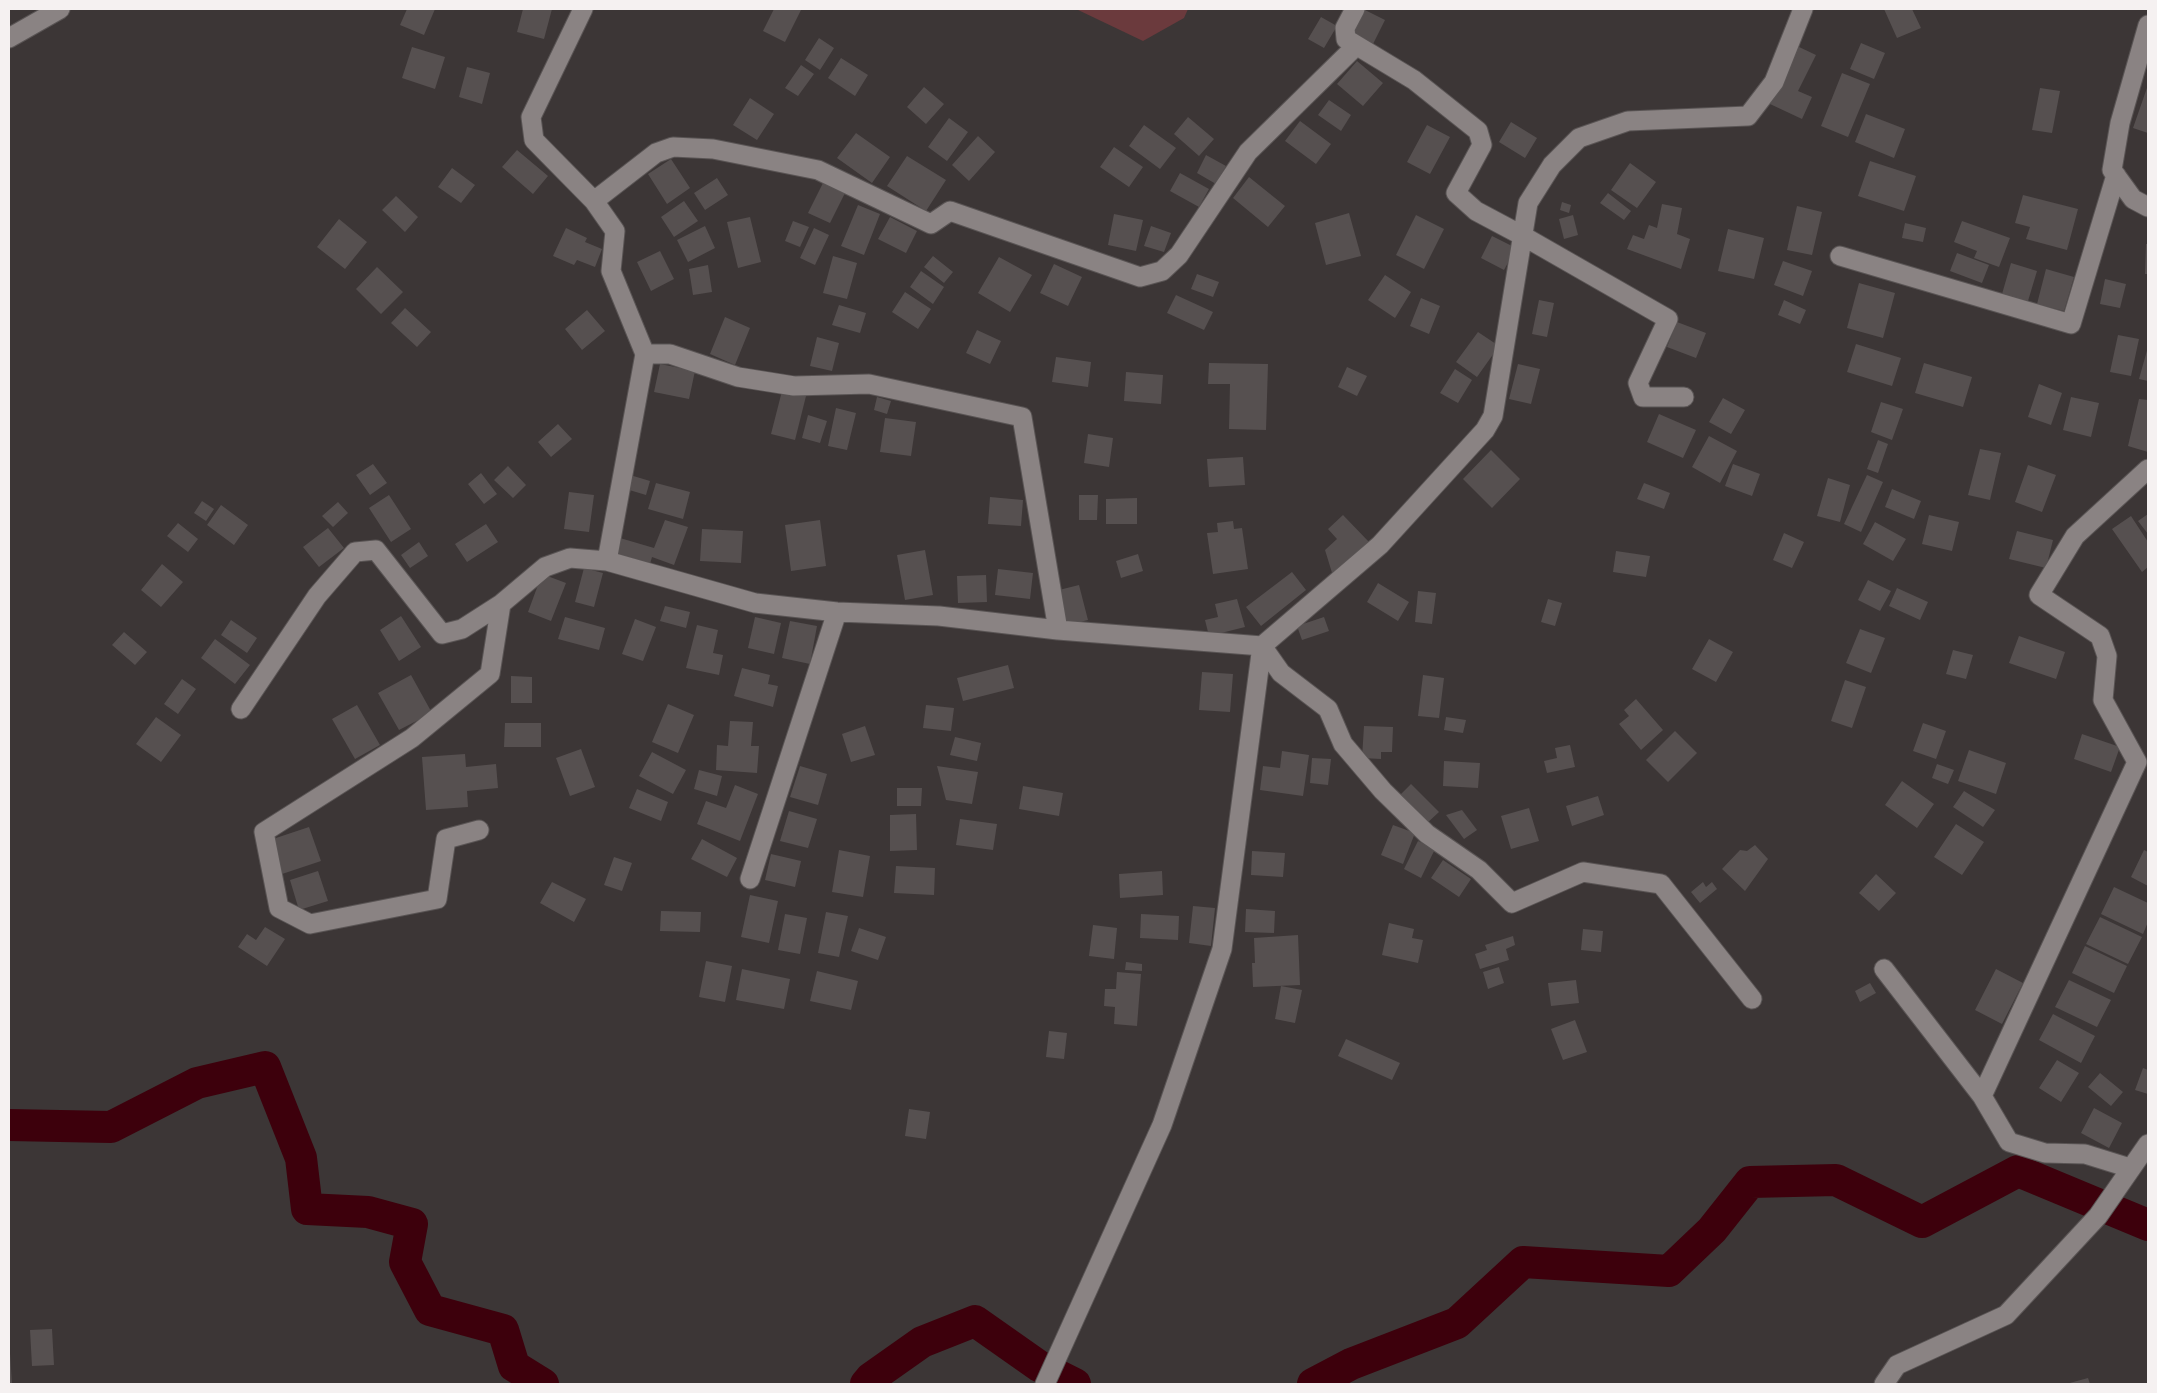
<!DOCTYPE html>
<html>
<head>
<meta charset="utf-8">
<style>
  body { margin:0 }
  #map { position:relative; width:2157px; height:1393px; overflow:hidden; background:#3c3636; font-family:"Playfair Display",serif }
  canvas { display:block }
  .frame { position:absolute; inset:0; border:10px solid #f5f1f1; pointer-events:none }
</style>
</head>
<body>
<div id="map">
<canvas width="2157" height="1393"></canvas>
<div class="frame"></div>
</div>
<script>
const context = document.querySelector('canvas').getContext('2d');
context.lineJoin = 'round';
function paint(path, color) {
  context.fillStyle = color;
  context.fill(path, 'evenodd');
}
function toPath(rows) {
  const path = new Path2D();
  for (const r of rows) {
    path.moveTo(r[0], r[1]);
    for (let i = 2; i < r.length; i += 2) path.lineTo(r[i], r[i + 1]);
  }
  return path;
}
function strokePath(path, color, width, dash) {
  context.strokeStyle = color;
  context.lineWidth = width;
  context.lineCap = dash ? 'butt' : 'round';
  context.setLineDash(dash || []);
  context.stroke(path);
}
paint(toPath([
  [1076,9,1188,9,1184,18,1143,41]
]), '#6b3a3d');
strokePath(toPath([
  [9,1125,111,1127,197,1083,265,1067,301,1158,307,1209,368,1212,412,1224,405,1262,430,1310,503,1330,514,1366,543,1384],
  [866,1384,871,1378,922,1342,975,1321,1039,1366,1075,1384],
  [1313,1384,1351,1364,1457,1323,1523,1262,1669,1271,1712,1230,1750,1182,1836,1180,1922,1222,2018,1171,2148,1225]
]), '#3d000c', 32);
paint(toPath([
  [407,9,435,9,424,35,400,25],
  [523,9,552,9,544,39,517,32],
  [774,9,801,10,785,42,763,31],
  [1884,9,1912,9,1921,28,1897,38],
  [1365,10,1385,20,1373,44,1353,34],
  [1321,17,1337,26,1324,48,1308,39],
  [819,38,834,48,820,70,805,60],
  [1861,43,1885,53,1874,79,1850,69],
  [1797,46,1816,55,1798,91,1812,97,1802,119,1770,104],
  [412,47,445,57,435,89,402,78],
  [841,58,868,75,855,96,828,78],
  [1357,61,1383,83,1363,106,1337,84],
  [801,65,814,74,798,96,785,88],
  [467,67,490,73,482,104,459,97],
  [1842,73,1870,84,1848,137,1821,126],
  [2148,85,2148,133,2133,128],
  [924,87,944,104,926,124,907,107],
  [2040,88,2060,91,2052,133,2032,130],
  [750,98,774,114,757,140,733,125],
  [1329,100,1351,115,1341,131,1318,115],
  [1866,114,1905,129,1894,158,1855,142],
  [1188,117,1214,139,1199,156,1174,134],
  [949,118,968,132,947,161,928,147],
  [1300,121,1331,144,1316,164,1285,141],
  [1511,122,1537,138,1525,158,1499,142],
  [1144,125,1176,148,1160,169,1129,146],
  [1427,125,1450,137,1430,174,1407,162],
  [856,133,890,157,872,183,837,158],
  [978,136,995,152,969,181,952,165],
  [1114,147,1143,167,1129,187,1100,167],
  [517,150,548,176,533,194,502,167],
  [1206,155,1226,166,1216,184,1197,173],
  [907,156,946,180,926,211,887,186],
  [671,159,690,188,667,204,648,174],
  [1870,161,1916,176,1904,211,1858,196],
  [1630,163,1656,182,1637,208,1611,190],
  [452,168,475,185,461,203,438,187],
  [1180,173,1209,189,1199,207,1170,191],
  [1249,177,1285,206,1268,227,1233,198],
  [717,178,728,195,705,210,694,193],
  [824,181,846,191,830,223,808,213],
  [1608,193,1631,211,1624,220,1600,203],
  [2023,195,2078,209,2067,250,2026,239,2030,227,2015,223],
  [396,196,418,217,405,232,382,210],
  [684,201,698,221,674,237,661,217],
  [1562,202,1571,205,1569,213,1560,210],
  [1662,204,1682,208,1677,234,1690,239,1681,269,1627,249,1633,235,1644,239,1649,225,1657,228],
  [858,205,880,214,864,255,841,246],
  [1797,206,1822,212,1812,255,1787,250],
  [1349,213,1361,256,1326,265,1315,223],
  [1114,214,1143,220,1136,251,1108,245],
  [1416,215,1444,229,1424,269,1396,255],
  [1573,215,1578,235,1564,239,1559,219],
  [750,217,761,262,738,268,727,222],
  [890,217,917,231,906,253,878,239],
  [339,219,367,242,345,269,317,247],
  [793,221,809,227,800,247,785,241],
  [1962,221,2010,238,1999,267,1974,258,1977,251,1954,242],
  [1905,223,1926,228,1923,242,1902,238],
  [705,226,715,248,688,262,677,240],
  [1151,226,1171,233,1164,252,1144,246],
  [566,228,587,238,585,242,602,249,595,267,577,260,574,265,553,256],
  [814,228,829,235,815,265,800,258],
  [1728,229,1764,238,1754,279,1718,271],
  [1492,236,1516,248,1504,270,1481,258],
  [2146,244,2148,244,2148,274,2145,274],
  [660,251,674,279,651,291,637,262],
  [1957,253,1989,265,1982,283,1950,271],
  [833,256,857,263,847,299,823,293],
  [933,256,953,272,944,283,924,267],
  [999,257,1032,275,1010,312,978,293],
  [1783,261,1812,271,1803,296,1774,285],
  [2011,263,2037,271,2028,301,2002,294],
  [1054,264,1082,277,1068,306,1040,293],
  [708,265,712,292,693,295,689,269],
  [377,267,403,292,381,314,356,289],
  [2046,269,2074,277,2064,311,2037,304],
  [921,271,944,287,933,304,910,287],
  [1197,274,1219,282,1213,297,1191,289],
  [1385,275,1411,292,1395,318,1368,300],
  [2105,279,2126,284,2120,308,2100,304],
  [1859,283,1895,293,1883,338,1847,328],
  [905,292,931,309,918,329,892,312],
  [1176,295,1213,312,1204,330,1167,313],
  [1421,298,1440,306,1429,334,1410,326],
  [1539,300,1554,303,1547,337,1532,334],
  [1784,300,1806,310,1800,324,1778,315],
  [839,305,866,313,860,333,832,325],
  [405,308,431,332,417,347,391,323],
  [587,310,605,331,582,350,565,329],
  [725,317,750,328,735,365,710,354],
  [1677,322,1706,333,1696,358,1667,347],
  [977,330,1001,341,990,364,966,353],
  [1478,332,1499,346,1477,377,1456,362],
  [2118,335,2139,339,2131,376,2110,372],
  [817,337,839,343,832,371,810,366],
  [1856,344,1901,358,1892,386,1847,372],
  [2148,347,2148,381,2139,379],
  [1056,357,1091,362,1088,387,1052,382],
  [1209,363,1268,364,1266,430,1229,429,1230,384,1208,384],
  [1924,363,1972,377,1963,407,1915,393],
  [660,364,695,371,689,399,654,392],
  [1518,364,1540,369,1531,404,1509,399],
  [1347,367,1367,376,1357,396,1338,387],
  [1455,369,1472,380,1458,403,1440,393],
  [1126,372,1163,375,1161,404,1124,401],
  [2039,384,2062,393,2051,425,2028,417],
  [782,391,806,396,795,440,771,434],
  [877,397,891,401,887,414,874,410],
  [2071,397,2099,403,2091,437,2063,430],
  [1723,398,1745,410,1731,434,1709,422],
  [2139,399,2148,400,2148,452,2128,446],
  [1881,402,1903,409,1892,440,1871,432],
  [836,408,856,413,847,450,828,446],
  [1659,414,1696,430,1683,458,1647,442],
  [808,415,827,421,820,443,802,438],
  [885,418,916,422,911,456,880,452],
  [558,424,572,439,551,457,538,442],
  [1088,434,1113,438,1109,467,1084,463],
  [1709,436,1737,451,1720,483,1692,467],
  [1878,440,1888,444,1878,473,1867,469],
  [1980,449,2001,453,1990,500,1968,495],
  [1491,450,1520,479,1492,508,1463,479],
  [1243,457,1245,485,1209,487,1207,459],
  [373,464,387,483,370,495,356,475],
  [1733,464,1760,474,1752,496,1725,486],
  [2028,465,2056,475,2042,512,2015,502],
  [508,466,526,485,513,498,494,480],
  [481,473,497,494,484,504,468,484],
  [630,475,650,481,646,495,626,489],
  [1867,475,1883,482,1861,532,1844,524],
  [1828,478,1850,485,1840,522,1817,516],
  [656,483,690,492,683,519,648,509],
  [1644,483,1670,493,1664,509,1637,499],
  [1892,489,1921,501,1914,519,1885,507],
  [569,492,594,495,589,532,564,529],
  [389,495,411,529,391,542,369,508],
  [1079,495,1098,495,1097,520,1079,520],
  [990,497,1023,500,1021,526,988,524],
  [1137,498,1137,524,1106,524,1106,499],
  [202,501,214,509,206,521,194,513],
  [338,502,348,513,333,527,322,516],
  [221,505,248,525,234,545,207,525],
  [2148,514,2148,534,2138,521],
  [1343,515,1369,542,1333,576,1325,550,1337,539,1328,529],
  [1929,515,1959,522,1952,551,1922,544],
  [2131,516,2148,542,2148,567,2142,572,2112,529],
  [665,520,688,527,674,565,652,557,650,564,616,554,620,538,654,548],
  [820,520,826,566,791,571,785,525],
  [1233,521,1234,529,1242,528,1248,569,1213,574,1207,533,1218,532,1217,523],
  [1875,522,1906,539,1893,561,1863,544],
  [178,523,198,539,188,552,167,536],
  [486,524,498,542,467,562,455,544],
  [328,528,344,548,319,567,303,547],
  [702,529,743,531,741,563,700,561],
  [2017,531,2053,540,2046,568,2009,559],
  [1784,533,1804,542,1792,568,1773,560],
  [419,542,428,556,410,568,401,555],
  [925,550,933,595,905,600,897,555],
  [1616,551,1650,556,1646,577,1613,572],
  [1138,554,1143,571,1121,578,1116,561],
  [162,564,183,582,161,607,141,590],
  [584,568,603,573,594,607,575,602],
  [998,569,1033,573,1030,599,995,595],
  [1292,572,1306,590,1261,626,1246,607],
  [542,574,566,583,551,621,528,612],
  [986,575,987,602,958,603,957,576],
  [1868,580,1891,591,1880,611,1858,600],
  [1378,583,1409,602,1398,621,1367,602],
  [1079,585,1088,620,1063,626,1055,591],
  [1897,588,1928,602,1920,620,1889,606],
  [1418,591,1436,593,1432,624,1415,622],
  [1237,599,1245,627,1209,636,1205,620,1218,617,1215,604],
  [1548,599,1562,603,1555,626,1541,622],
  [665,606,690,612,686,628,660,621],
  [401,616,421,647,399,661,380,630],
  [565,617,605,628,599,650,558,639],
  [755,617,781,623,774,654,748,648],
  [1324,617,1329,631,1302,640,1297,626],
  [635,619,656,627,643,661,622,654],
  [231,620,257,638,247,653,221,635],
  [790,621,817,626,810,664,782,658],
  [697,625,718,630,713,653,723,655,719,675,686,668],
  [1860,629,1885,638,1871,673,1846,663],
  [124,632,147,652,135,665,112,645],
  [2019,636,2065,652,2056,679,2009,663],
  [215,639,250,665,235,684,201,658],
  [1709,639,1733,652,1716,682,1692,669],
  [1953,650,1973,655,1966,679,1946,674],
  [1008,665,1014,688,963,701,957,678],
  [742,668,770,675,768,684,778,686,773,707,734,696],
  [1202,672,1233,674,1230,712,1199,710],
  [411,675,432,713,399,730,378,693],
  [1423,675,1444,678,1439,718,1418,716],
  [511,676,532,677,532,703,511,703],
  [182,679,196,689,178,714,164,704],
  [1845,680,1866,687,1852,728,1831,721],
  [1636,699,1663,730,1641,750,1619,724,1629,716,1624,710],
  [668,704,694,715,678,753,652,742],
  [357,705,380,745,355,759,332,719],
  [926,705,954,708,951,731,923,728],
  [156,717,181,735,161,762,136,744],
  [1446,717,1466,720,1463,733,1444,730],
  [730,721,753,722,751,746,759,746,757,773,716,770,717,745,728,746],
  [505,723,541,723,541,747,504,747],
  [1923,723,1946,731,1936,759,1913,751],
  [865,726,875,755,851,762,842,734],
  [1364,726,1393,727,1392,752,1381,752,1381,759,1362,758],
  [1675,731,1697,753,1668,782,1646,760],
  [2082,734,2120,747,2111,772,2074,759],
  [955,737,981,743,977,761,950,755],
  [1570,745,1575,767,1547,773,1544,761,1557,758,1555,748],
  [581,749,595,787,570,796,556,758],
  [1969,750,2006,763,1996,794,1958,781],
  [1282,751,1309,755,1303,796,1260,790,1263,766,1280,768],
  [652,752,686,770,673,794,639,776],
  [465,754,466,767,496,764,498,788,467,791,468,807,426,810,422,757],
  [1312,758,1331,759,1328,785,1310,783],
  [1444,761,1480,763,1478,788,1443,786],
  [1937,764,1954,770,1948,784,1932,778],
  [800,766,827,774,818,805,790,797],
  [937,766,978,772,972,804,946,800],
  [699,770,722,776,717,796,694,789],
  [1902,781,1934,804,1917,828,1885,805],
  [1411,784,1439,812,1425,825,1397,798],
  [735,785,758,794,740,841,697,824,706,801,726,808],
  [1023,786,1063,793,1059,816,1019,809],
  [897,788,922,788,921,806,897,806],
  [637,789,668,802,661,821,629,808],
  [1964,791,1995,810,1983,827,1953,807],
  [1598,796,1604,815,1572,826,1566,806],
  [1529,808,1539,841,1511,849,1501,816],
  [1462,810,1477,830,1464,839,1446,815],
  [789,811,817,819,808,848,780,841],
  [916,814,917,850,890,851,890,815],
  [960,819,997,824,993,850,956,845],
  [1956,824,1984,842,1962,875,1934,857],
  [1393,825,1415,833,1403,864,1381,855],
  [309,827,321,861,282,874,270,840],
  [702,839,737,858,727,877,691,859],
  [1418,841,1435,849,1421,878,1404,869],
  [1755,845,1768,859,1745,891,1722,869,1740,850,1747,851],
  [839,850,870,856,863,897,832,892],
  [2144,850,2148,852,2148,886,2131,877],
  [1252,851,1285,853,1283,877,1251,875],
  [771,854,801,861,795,887,765,880],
  [614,857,632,863,622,891,604,885],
  [1443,860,1471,879,1459,897,1431,878],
  [896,866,935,868,934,895,894,893],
  [318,871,328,901,299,910,290,880],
  [1162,871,1163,895,1120,898,1119,874],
  [1876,874,1896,893,1879,911,1859,893],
  [552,882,586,899,574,922,540,903],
  [1703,882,1706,887,1712,882,1717,889,1700,903,1691,892],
  [2114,887,2148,903,2148,922,2143,934,2101,914],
  [750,895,778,901,769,943,741,937],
  [1193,906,1215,908,1211,946,1189,943],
  [1246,909,1275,911,1274,933,1245,932],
  [661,911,701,912,700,932,660,931],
  [826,912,848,916,839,957,818,953],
  [785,914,807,918,800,954,778,950],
  [1141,914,1179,916,1178,940,1140,938],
  [2100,917,2142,937,2128,964,2086,944],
  [1389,923,1414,929,1412,938,1423,940,1418,963,1382,955],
  [1093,925,1117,928,1114,959,1089,956],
  [265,927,285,939,267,966,238,947,247,934,256,940],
  [859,928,886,937,878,960,851,951],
  [1583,929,1603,931,1601,952,1581,950],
  [1298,935,1300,985,1253,987,1252,963,1255,963,1254,938],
  [1513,936,1515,945,1506,949,1509,960,1480,969,1475,954,1487,950,1485,945],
  [2085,946,2127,966,2114,993,2072,973],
  [706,961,732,966,725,1002,699,997],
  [1126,962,1142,964,1142,971,1125,970],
  [1499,967,1504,983,1488,989,1483,972],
  [742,969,790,979,784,1009,736,1000],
  [1996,969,2023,983,2002,1024,1975,1010],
  [817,971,858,981,851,1010,810,1001],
  [1117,972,1141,974,1137,1026,1114,1024,1115,1007,1104,1006,1105,989,1116,989],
  [1576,980,1579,1003,1551,1006,1548,983],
  [2069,980,2111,1000,2097,1027,2055,1007],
  [1870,983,1876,993,1860,1002,1855,991],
  [1281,986,1302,990,1295,1023,1275,1019],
  [2053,1014,2095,1036,2081,1063,2039,1040],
  [1575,1020,1587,1052,1563,1060,1551,1029],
  [1049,1031,1067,1033,1064,1059,1046,1057],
  [1346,1039,1400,1063,1392,1080,1338,1056],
  [2057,1060,2079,1073,2061,1102,2039,1088],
  [2143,1068,2148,1070,2148,1094,2135,1090],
  [2100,1073,2123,1092,2111,1106,2088,1087],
  [2094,1108,2122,1123,2109,1148,2081,1133],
  [909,1109,930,1112,926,1139,905,1136],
  [52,1329,54,1365,32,1366,30,1330],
  [9,1353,10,1353,12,1384,9,1384],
  [2088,1378,2090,1384,2066,1384]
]), '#565050');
const minor = toPath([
  [583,9,531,117,534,140,594,201,615,231,611,271,645,354,607,561],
  [1355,9,1345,28,1346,39,1414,80,1478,131,1482,145,1456,193,1476,211,1523,236,1668,319,1638,383,1643,397,1684,397],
  [2148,25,2120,123,2112,170,2133,199,2148,207],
  [9,38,60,9],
  [594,201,656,153,673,147,713,149,818,170,931,224,950,211,1140,277,1162,271,1179,255,1248,152,1356,46],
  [1840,256,2071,324,2116,175],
  [645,354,670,354,738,377,794,386,869,384,1022,417,1058,630],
  [241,709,317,596,355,552,376,550,442,634,462,629,501,604,545,567,570,558,607,561,755,603,837,612,939,616,1058,630,1262,646,1281,673,1328,709,1343,744,1383,791,1427,834,1479,870,1512,903,1583,872,1661,884,1752,999],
  [479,830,446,839,437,899,310,924,279,908,264,832,412,738,490,674,501,604],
  [750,879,837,612],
  [1884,969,1982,1096,2009,1142,2045,1153,2085,1154,2130,1168],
  [1982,1096,2137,762,2103,700,2107,656,2100,636,2039,595,2075,536,2148,469],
  [1045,1384,1162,1125,1222,949,1262,646,1380,545,1485,430,1493,416,1528,203,1552,165,1579,138,1628,121,1748,116,1774,82,1803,9],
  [1884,1384,1897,1365,2006,1315,2098,1216,2148,1144]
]);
strokePath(minor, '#595454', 21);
strokePath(minor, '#8a8383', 19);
</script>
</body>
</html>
